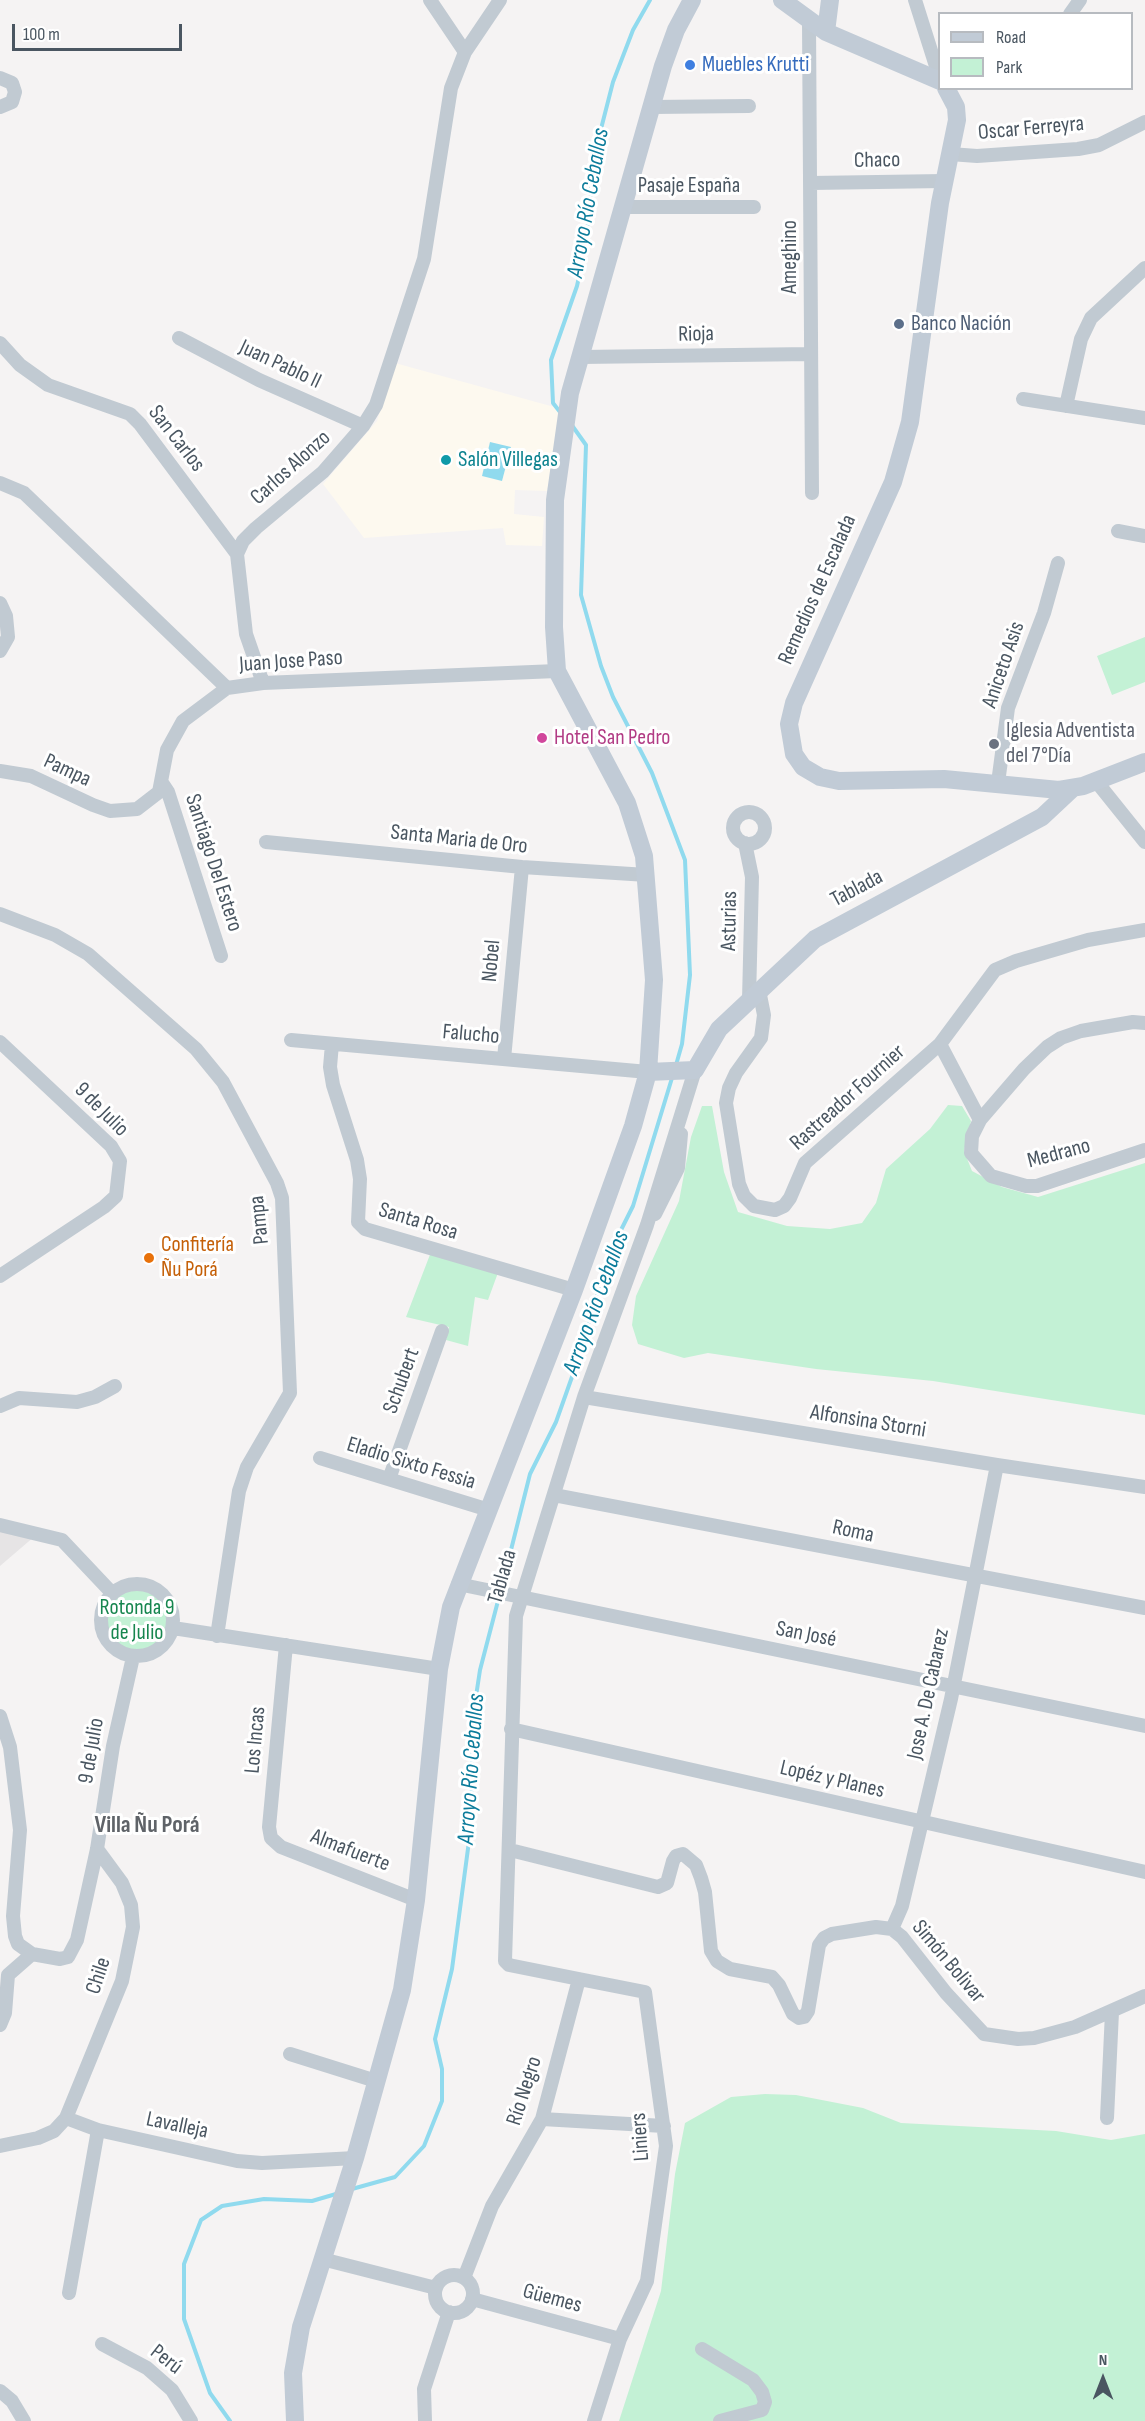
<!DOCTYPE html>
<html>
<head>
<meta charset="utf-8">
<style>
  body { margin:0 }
  #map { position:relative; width:1145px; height:2421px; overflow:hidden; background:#f5f3f3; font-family:"Sofia Sans Condensed",sans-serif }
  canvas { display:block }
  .legend { position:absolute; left:938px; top:12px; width:195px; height:78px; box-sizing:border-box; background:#fff; border:2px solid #b7bbc0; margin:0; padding:8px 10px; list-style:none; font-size:18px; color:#4a5661 }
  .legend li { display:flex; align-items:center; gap:12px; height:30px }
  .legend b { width:30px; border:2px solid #b7bbc0 }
  .north { position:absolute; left:1073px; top:2349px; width:60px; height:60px; -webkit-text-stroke:4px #fff; paint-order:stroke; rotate:0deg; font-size:16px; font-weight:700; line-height:24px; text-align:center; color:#4a5661 }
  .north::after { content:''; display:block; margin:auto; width:21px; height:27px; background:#4a5661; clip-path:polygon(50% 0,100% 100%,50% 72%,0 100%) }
  .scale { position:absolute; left:12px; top:24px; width:170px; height:27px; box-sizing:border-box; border:3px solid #4a5661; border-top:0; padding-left:8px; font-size:18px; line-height:21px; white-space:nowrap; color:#4a5661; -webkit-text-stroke:4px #fff; paint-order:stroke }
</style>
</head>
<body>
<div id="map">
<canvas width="1145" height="2421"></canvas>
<ul class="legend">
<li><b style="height:8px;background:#c1cbd6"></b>Road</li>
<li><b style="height:16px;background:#c3f1d5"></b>Park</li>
</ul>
<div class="north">N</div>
<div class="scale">100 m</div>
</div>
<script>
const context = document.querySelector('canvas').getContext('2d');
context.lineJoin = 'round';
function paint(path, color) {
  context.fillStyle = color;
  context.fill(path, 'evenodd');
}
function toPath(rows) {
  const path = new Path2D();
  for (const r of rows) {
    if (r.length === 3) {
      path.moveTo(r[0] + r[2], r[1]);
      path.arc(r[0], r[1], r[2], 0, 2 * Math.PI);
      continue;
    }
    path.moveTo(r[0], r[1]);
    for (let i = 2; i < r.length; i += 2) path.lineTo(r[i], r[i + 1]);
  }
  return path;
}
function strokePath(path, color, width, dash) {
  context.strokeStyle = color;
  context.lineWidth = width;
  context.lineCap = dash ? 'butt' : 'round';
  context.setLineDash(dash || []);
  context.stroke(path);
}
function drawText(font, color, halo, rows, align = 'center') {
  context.font = font + ' "Sofia Sans Condensed",sans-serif';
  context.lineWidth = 6;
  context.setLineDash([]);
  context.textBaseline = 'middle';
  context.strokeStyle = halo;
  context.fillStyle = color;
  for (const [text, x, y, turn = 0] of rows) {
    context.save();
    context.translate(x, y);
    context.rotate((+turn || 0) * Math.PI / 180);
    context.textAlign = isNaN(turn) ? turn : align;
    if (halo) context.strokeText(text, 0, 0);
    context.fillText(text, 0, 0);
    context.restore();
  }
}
paint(toPath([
  [395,363,565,410,547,491,515,490,514,514,544,517,542,546,506,545,503,528,364,538,323,484,377,421]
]), '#fdf9ef');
paint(toPath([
  [0,1529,35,1536,0,1566]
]), '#e6e4e5');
paint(toPath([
  [1145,637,1145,682,1112,695,1097,656],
  [948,1105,962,1106,971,1121,964,1151,972,1171,1002,1187,1038,1197,1145,1163,1145,1415,933,1381,816,1369,708,1353,684,1358,638,1344,632,1325,636,1296,679,1201,691,1137,702,1106,712,1106,724,1172,738,1212,787,1226,830,1229,862,1223,876,1203,886,1169,930,1129],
  [431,1252,499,1270,488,1300,475,1297,468,1346,446,1340,449,1327,406,1317],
  [137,1620,36],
  [765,2094,796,2095,863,2108,901,2123,1056,2131,1111,2140,1145,2134,1145,2421,619,2421,661,2291,675,2174,685,2123,731,2097]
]), '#c3f1d5');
paint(toPath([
  [490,442,511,447,502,481,482,476]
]), '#90daee');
strokePath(toPath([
  [560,412,553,403,551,360,577,286,583,258,590,209,592,164,613,82,633,30,650,0],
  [571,424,586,445,581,595,601,666,613,697,652,773,685,860,690,975,682,1044,676,1065],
  [501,1590,530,1474,556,1422,578,1360,609,1254,633,1206,672,1078],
  [352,2189,395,2177,424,2146,442,2101,442,2069,435,2039,452,1969,471,1826,473,1716,480,1670,499,1597],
  [230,2421,210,2393,184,2319,184,2264,201,2220,222,2206,264,2199,312,2201,336,2194]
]), '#90daee', 4);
strokePath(toPath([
  [430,0,465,52],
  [915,0,940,79],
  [1070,14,1080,0],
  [809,22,812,493],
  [0,78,12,83,15,92,12,102,0,107],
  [652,107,749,106],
  [950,154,977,156,1078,149,1099,145,1145,122],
  [811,183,944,181],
  [625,207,754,207],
  [179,338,259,380,363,426],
  [0,343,20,365,48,385,130,414,140,424,237,554],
  [581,357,811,354],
  [1023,399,1145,418],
  [1066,406,1081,339,1091,318,1145,268],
  [0,483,24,493,227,688,263,683,557,671],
  [1118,531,1145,536],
  [0,603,6,616,8,637,0,651],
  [263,683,246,634,237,554,243,541,256,528,323,472,363,426,376,405,424,259,451,88,465,52,500,0],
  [0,771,31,776,93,805,110,811,137,809,159,792,167,750,183,721,227,688],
  [1096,781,1145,842],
  [162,783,168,792,221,956],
  [998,783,1008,708,1044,613,1058,563],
  [749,828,16],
  [266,842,522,867,647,875],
  [745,843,752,877,749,1000],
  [0,914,55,935,88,954,196,1049,223,1082,277,1183,282,1198,290,1393,247,1467,239,1491,217,1636],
  [759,990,764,1015,761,1038,736,1073,729,1088,726,1103,739,1184,744,1196,754,1206,775,1210,784,1206,790,1198,805,1163,940,1044,995,970,1016,961,1088,940,1145,930],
  [291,1040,648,1072],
  [0,1042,111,1146,120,1161,116,1196,104,1207,0,1276],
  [332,1044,330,1067,333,1085,357,1160,360,1179,358,1222,365,1229,574,1290],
  [940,1044,980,1120,972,1136,971,1153,991,1176,1026,1186,1037,1186,1145,1150],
  [504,1059,522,867],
  [980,1120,1024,1069,1047,1047,1061,1038,1081,1031,1133,1022,1145,1023],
  [655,1214,678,1168,681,1134],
  [584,1397,997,1465,1145,1487],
  [0,1406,19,1398,77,1402,95,1397,115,1386],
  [320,1458,489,1510],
  [389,1479,442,1331],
  [554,1495,1145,1608],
  [0,1525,62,1540,112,1593],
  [137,1620,36],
  [458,1584,1145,1726],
  [173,1628,439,1669],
  [286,1645,269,1827,271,1838,281,1847,416,1900],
  [0,1716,10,1747,20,1830,13,1916,15,1936,18,1944,32,1954,60,1959,68,1957,77,1940,97,1849,113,1746,133,1657],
  [511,1729,1145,1872],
  [510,1850,658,1887,667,1883,673,1861,676,1856,683,1854,696,1865,701,1878,705,1892,711,1951,717,1961,730,1969,772,1977,779,1985,793,2014,799,2018,804,2017,808,2011,819,1945,824,1938,832,1934,876,1927,892,1929,902,1937,946,1993,984,2034,1018,2039,1034,2038,1075,2027,1145,1996],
  [892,1929,902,1906,951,1699,997,1465],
  [579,1979,645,1992,666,2146,647,2281,620,2339,594,2421],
  [0,2025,5,2013,8,1975,32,1954],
  [290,2054,376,2081],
  [66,2118,122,1981,133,1927,131,1905,122,1883,97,1849],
  [1107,2118,1112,2012],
  [542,2119,664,2126],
  [0,2146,38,2138,54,2131,66,2118,98,2130,237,2161,262,2163,355,2158],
  [322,2259,436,2288],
  [454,2294,19],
  [464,2278,492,2206,542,2119,579,1979,509,1965,505,1961,516,1616,584,1397,647,1225,695,1070],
  [69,2293,98,2130],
  [472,2299,620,2339],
  [102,2344,147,2368,172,2390,191,2421],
  [702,2349,753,2380,762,2392,765,2402,762,2410,720,2421],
  [0,2391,12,2401,24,2421],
  [425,2421,424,2389,449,2312]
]), '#c1cad2', 14);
strokePath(toPath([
  [782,0,826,32,940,81],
  [826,32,830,0],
  [946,88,956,107,957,120,940,203,910,422,893,482,794,703,789,724,794,754,803,767,820,777,839,781,944,779,1059,790,1083,786,1145,762],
  [648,1072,695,1070,719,1029,815,939,1042,817,1073,788],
  [295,2421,293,2373,301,2327,355,2158,402,1990,416,1900,439,1669,451,1607,574,1290,633,1126,648,1072,654,980,644,856,627,803,557,671,554,627,555,500,570,393,663,66,676,30,692,0]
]), '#c1cbd6', 18);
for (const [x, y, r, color] of [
  [690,65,6,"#3f7fe0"],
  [899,324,6,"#5c6f8a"],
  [446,460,6,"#0f9aa8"],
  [542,738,6,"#d1479c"],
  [994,744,6,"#6b7280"],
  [149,1258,6,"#e8710a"]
]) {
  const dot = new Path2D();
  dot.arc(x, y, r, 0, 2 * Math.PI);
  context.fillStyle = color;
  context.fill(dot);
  strokePath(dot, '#fff', 2);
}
drawText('22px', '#366cbe', '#fff', [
  ["Muebles Krutti",702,65]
], 'left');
drawText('22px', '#4a5661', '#fff', [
  ["Oscar Ferreyra",1031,129,-5],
  ["Chaco",877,161,-1],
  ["Pasaje España",689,186],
  ["Ameghino",790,257,-90],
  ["Rioja",696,335,-1],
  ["Juan Pablo II",280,365,25],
  ["San Carlos",176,439,52],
  ["Carlos Alonzo",291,468,-42],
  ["Remedios de Escalada",818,590,-66],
  ["Juan Jose Paso",291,662,-4],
  ["Aniceto Asis",1004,665,-71],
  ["Pampa",67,771,25],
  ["Santa Maria de Oro",459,840,6],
  ["Santiago Del Estero",213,863,72],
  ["Tablada",857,889,-28],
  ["Asturias",730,921,-89],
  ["Nobel",492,961,-85],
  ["Falucho",471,1035,5],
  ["Rastreador Fournier",848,1098,-42],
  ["9 de Julio",101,1110,45],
  ["Medrano",1059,1154,-15],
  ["Pampa",260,1220,-96],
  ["Santa Rosa",418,1222,17],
  ["Schubert",402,1381,-70],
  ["Alfonsina Storni",868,1422,9],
  ["Eladio Sixto Fessia",411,1464,17],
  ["Roma",853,1532,12],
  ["Tablada",503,1577,-74],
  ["San José",806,1635,11],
  ["Jose A. De Cabarez",929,1694,-78],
  ["Los Incas",256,1740,-85],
  ["9 de Julio",92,1751,-80],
  ["Lopéz y Planes",832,1780,13],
  ["Almafuerte",350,1851,21],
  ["Simón Bolivar",948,1962,50],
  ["Chile",99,1976,-72],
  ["Río Negro",525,2091,-72],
  ["Lavalleja",177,2126,12],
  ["Liniers",641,2137,-94],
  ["Güemes",552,2299,15],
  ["Perú",166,2360,38]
]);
drawText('22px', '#4e5e75', '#fff', [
  ["Banco Nación",911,324]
], 'left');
drawText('22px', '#0d838f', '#fff', [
  ["Salón Villegas",458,460]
], 'left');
drawText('22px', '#5b616d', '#fff', [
  ["Iglesia Adventista",1006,731],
  ["del 7°Día",1006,756]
], 'left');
drawText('22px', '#b23c85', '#fff', [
  ["Hotel San Pedro",554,738]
], 'left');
drawText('22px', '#c56008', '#fff', [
  ["Confitería",161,1245],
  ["Ñu Porá",161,1270]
], 'left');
drawText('22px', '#17864f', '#fff', [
  ["Rotonda 9",137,1608],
  ["de Julio",137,1633]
]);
drawText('italic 24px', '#0c7c9b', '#fff', [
  ["Arroyo Río Ceballos",589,203,-80],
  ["Arroyo Río Ceballos",597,1303,-70],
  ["Arroyo Río Ceballos",472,1769,-86]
]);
drawText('bold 24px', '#5f6368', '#fff', [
  ["Villa Ñu Porá",147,1826]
]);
</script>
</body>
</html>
